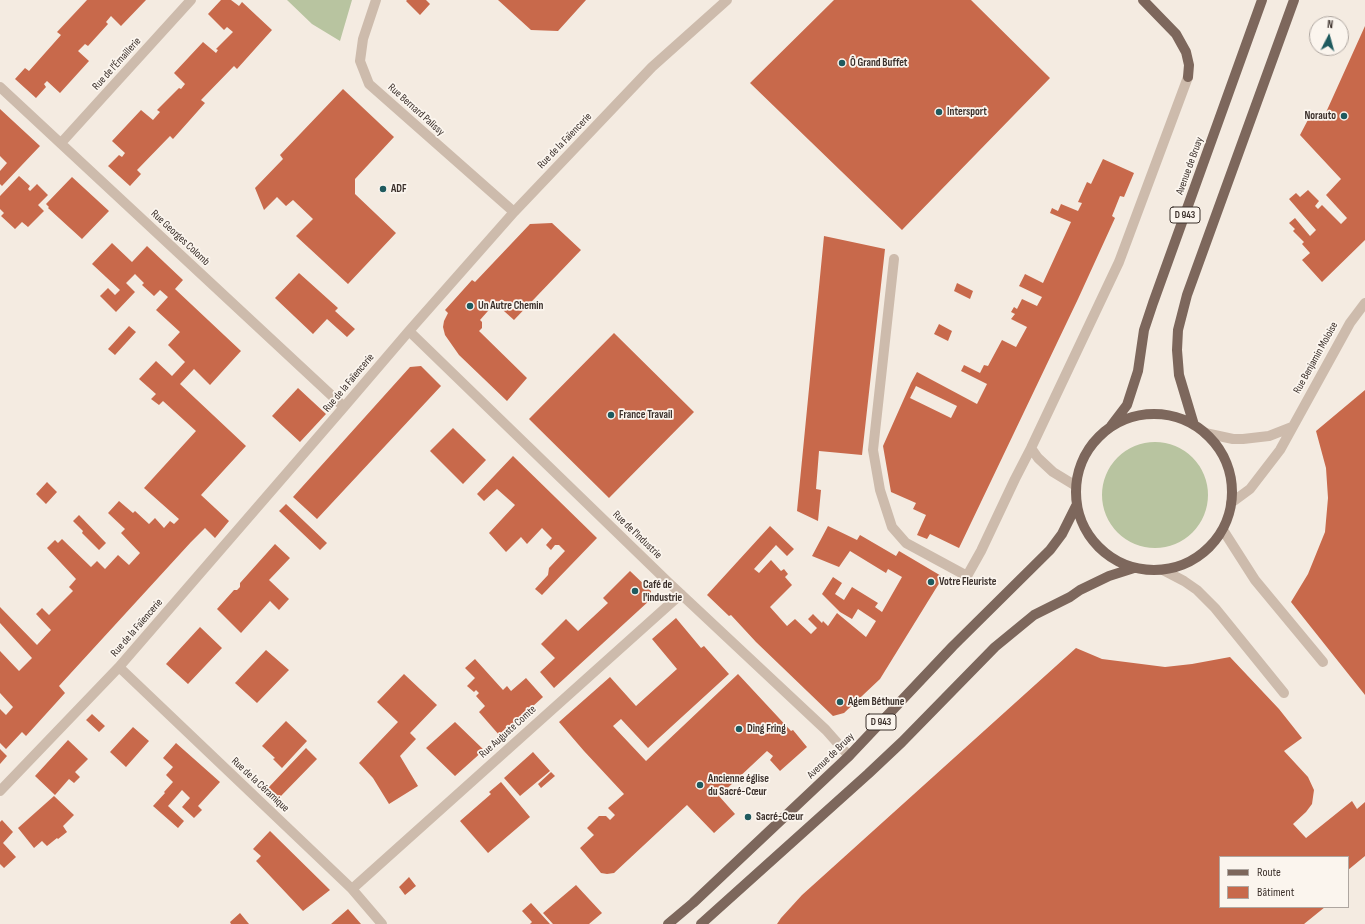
<!DOCTYPE html>
<html>
<head>
<meta charset="utf-8">
<style>
  body { margin:0 }
  #map { position:relative; width:1365px; height:924px; overflow:hidden; background:#f4ebe1; font-family:"Sofia Sans Condensed",sans-serif }
  canvas { display:block }
  .legend { position:absolute; left:1219px; top:856px; width:130px; height:52px; box-sizing:border-box; background:#fbf5ee; border:1px solid #aea6a0; margin:0; padding:5px 7px; list-style:none; font-size:12px; color:#3b302b }
  .legend li { display:flex; align-items:center; gap:8px; height:20px }
  .legend b { width:20px; border:1px solid #aea6a0 }
  .north { position:absolute; left:1309px; top:16px; width:40px; height:40px; box-sizing:border-box; background:#fbf5ee; border:1px solid #aea6a0; border-radius:50%; rotate:6deg; font-size:11px; font-weight:700; line-height:16px; text-align:center; color:#3b302b }
  .north::after { content:''; display:block; margin:auto; width:14px; height:18px; background:#1f5a5e; clip-path:polygon(50% 0,100% 100%,50% 72%,0 100%) }
</style>
</head>
<body>
<div id="map">
<canvas width="1365" height="924"></canvas>
<ul class="legend">
<li><b style="height:5px;background:#7d675c"></b>Route</li>
<li><b style="height:11px;background:#c8694b"></b>Bâtiment</li>
</ul>
<div class="north">N</div>
</div>
<script>
const context = document.querySelector('canvas').getContext('2d');
context.lineJoin = 'round';
function paint(path, color) {
  context.fillStyle = color;
  context.fill(path, 'evenodd');
}
function toPath(rows) {
  const path = new Path2D();
  for (const r of rows) {
    if (r.length === 3) {
      path.moveTo(r[0] + r[2], r[1]);
      path.arc(r[0], r[1], r[2], 0, 2 * Math.PI);
      continue;
    }
    path.moveTo(r[0], r[1]);
    for (let i = 2; i < r.length; i += 2) path.lineTo(r[i], r[i + 1]);
  }
  return path;
}
function strokePath(path, color, width, dash) {
  context.strokeStyle = color;
  context.lineWidth = width;
  context.lineCap = dash ? 'butt' : 'round';
  context.setLineDash(dash || []);
  context.stroke(path);
}
function drawText(font, color, halo, rows, align = 'center') {
  context.font = font + ' "Sofia Sans Condensed",sans-serif';
  context.lineWidth = 3.5;
  context.setLineDash([]);
  context.textBaseline = 'middle';
  context.strokeStyle = halo;
  context.fillStyle = color;
  for (const [text, x, y, turn = 0] of rows) {
    context.save();
    context.translate(x, y);
    context.rotate((+turn || 0) * Math.PI / 180);
    context.textAlign = isNaN(turn) ? turn : align;
    if (halo) context.strokeText(text, 0, 0);
    context.fillText(text, 0, 0);
    context.restore();
  }
}
paint(toPath([
  [287,0,352,0,340,41,312,24],
  [1155,495,53]
]), '#b8c4a0');
paint(toPath([
  [87,0,146,0,121,26,111,16,106,22,108,24,88,46,85,44,78,51,89,61,60,93,47,81,44,84,46,87,36,98,15,79,25,68,29,71,61,35,57,32],
  [221,0,231,0,239,6,242,2,272,30,237,69,234,66,201,100,205,103,173,139,170,136,137,170,141,174,130,186,108,166,119,155,122,157,125,153,112,141,141,110,153,120,160,112,157,110,179,88,181,89,185,84,174,73,203,42,216,53,218,50,216,49,233,32,227,27,224,30,208,14],
  [407,0,426,0,430,4,420,15,406,1],
  [498,0,586,0,558,31,531,30],
  [834,0,971,0,1050,78,902,230,750,83],
  [1365,26,1365,240,1322,282,1302,260,1310,253,1302,244,1304,242,1293,231,1295,229,1289,223,1295,218,1310,236,1316,230,1289,199,1296,193,1300,197,1308,190,1319,201,1315,206,1318,209,1322,205,1341,224,1347,218,1326,195,1341,179,1300,135,1311,114,1323,119],
  [343,89,394,137,355,179,355,194,396,233,348,284,296,236,313,219,293,200,286,206,277,197,264,210,255,188,283,159,280,155],
  [0,109,40,146,2,186,0,184,0,171,7,163,0,156],
  [1103,159,1134,173,1124,197,1120,196,1112,216,1115,218,1078,299,959,548,930,534,927,539,917,535,926,515,913,509,916,503,891,492,883,446,911,383,917,372,977,404,987,384,961,371,964,365,980,373,984,365,988,366,1002,340,1016,347,1027,327,1011,319,1015,314,1011,312,1014,307,1017,309,1022,299,1037,306,1042,297,1019,286,1025,274,1043,283,1071,222,1050,213,1052,208,1058,211,1061,204,1078,211,1082,203,1078,202,1087,182,1091,184],
  [916,386,957,406,951,418,910,398],
  [19,176,30,186,28,189,30,191,37,184,48,195,38,205,44,211,28,227,22,222,15,229,1,216,4,213,0,209,0,196],
  [72,177,109,211,82,239,48,208,49,207,46,204],
  [552,223,581,250,514,320,495,303,480,320,482,322,482,328,479,331,527,378,507,401,459,355,445,335,443,327,444,321,448,313,445,310,472,280,475,282,530,224],
  [824,236,885,249,862,455,819,451,816,489,821,490,818,521,797,511],
  [112,243,132,262,147,246,183,280,175,289,241,351,210,385,194,369,180,384,246,446,201,495,229,521,215,538,205,528,191,542,59,686,65,693,26,736,22,732,6,749,0,743,0,709,6,715,13,707,0,693,0,651,19,671,32,658,0,623,0,607,37,645,51,630,36,614,42,608,49,615,73,591,69,587,76,579,47,548,55,540,58,543,62,539,91,567,97,561,105,569,118,555,129,565,140,553,121,533,125,529,108,513,119,501,133,513,135,511,149,524,155,518,164,528,170,521,174,524,179,519,144,488,196,431,163,401,159,405,151,399,156,394,139,379,156,361,172,376,185,362,168,345,180,332,156,310,168,297,160,290,154,296,142,285,144,283,135,274,126,283,135,292,116,312,100,296,108,288,115,295,120,290,92,264],
  [299,273,338,308,335,311,355,329,347,337,327,319,313,334,275,298],
  [957,283,973,291,970,299,954,291],
  [939,324,952,331,948,341,934,334],
  [129,326,136,332,115,355,108,349],
  [614,333,694,412,609,498,529,419],
  [421,366,441,386,317,519,293,497,410,367],
  [298,388,326,414,300,442,272,416],
  [1365,390,1365,695,1291,602,1308,574,1325,532,1328,498,1326,468,1316,431],
  [453,428,486,460,463,484,430,451],
  [513,456,597,538,542,595,535,589,548,575,549,568,565,551,559,545,555,545,551,550,546,545,552,538,542,528,527,544,521,537,506,552,489,533,515,505,497,489,484,501,477,494],
  [47,482,57,492,46,504,36,494],
  [286,504,327,543,320,550,279,511],
  [79,515,106,543,99,550,82,533,83,531,73,521],
  [770,526,794,549,787,556,776,545,754,569,759,573,771,560,781,571,784,569,788,574,785,577,792,585,770,607,787,626,795,619,811,634,817,628,808,619,813,614,822,623,823,621,828,626,837,613,866,637,876,621,858,609,852,619,840,612,822,594,833,577,842,583,835,594,844,600,852,587,878,603,875,607,882,612,902,577,888,569,886,573,850,551,839,567,812,556,828,526,857,540,860,535,896,556,899,551,943,577,880,679,844,713,833,716,756,642,731,615,729,616,707,595],
  [275,544,290,558,269,580,289,599,279,610,270,601,241,633,217,609,234,590,237,590,240,587,240,583],
  [630,571,651,591,650,600,554,688,540,672,555,658,541,644,566,619,578,631,608,603,603,598],
  [676,618,701,648,704,646,729,674,648,748,621,719,613,726,646,761,738,674,791,731,793,730,807,747,780,771,770,760,773,756,767,751,719,796,735,814,714,833,687,805,614,873,607,874,601,873,580,848,594,835,587,828,599,816,606,816,610,820,615,815,608,808,624,794,584,751,559,722,610,677,636,706,677,669,652,639],
  [200,627,222,648,188,684,166,664],
  [1076,648,1102,659,1165,667,1192,664,1230,657,1279,709,1302,738,1284,751,1308,777,1314,790,1312,804,1306,812,1293,824,1306,838,1352,801,1357,809,1365,802,1365,856,1348,870,1348,857,1220,857,1220,907,1325,907,1304,924,777,924,781,918,802,895],
  [266,650,289,670,257,703,235,683],
  [475,659,503,690,507,686,511,691,526,678,543,697,500,736,479,712,485,706,476,696,479,693,476,690,474,692,467,686,475,678,465,668],
  [404,674,437,705,410,733,416,739,400,756,418,786,389,804,373,778,359,763,398,722,377,702],
  [92,714,105,726,99,732,86,720],
  [286,721,307,741,282,768,273,759,275,758,262,746],
  [455,722,484,750,455,776,426,748],
  [133,727,149,741,126,767,110,752],
  [68,740,88,759,75,772,80,777,74,783,69,779,55,795,35,776],
  [176,743,220,782,198,806,202,810,194,818,182,807,190,798,182,790,168,806,184,821,178,828,153,806,165,793,164,792,173,782,166,775,173,767,163,758],
  [306,748,317,759,279,798,268,788],
  [0,749,7,756,0,764],
  [533,752,550,771,520,796,504,778],
  [551,772,555,776,541,788,538,784],
  [501,782,530,817,488,853,460,821,491,794,489,792],
  [54,796,74,815,63,826,67,832,58,839,57,838,47,846,42,841,34,848,18,828],
  [2,820,13,832,3,843,16,857,4,868,0,864,0,822],
  [270,831,330,890,303,911,256,861,261,856,253,849],
  [409,877,416,886,405,895,399,887],
  [576,885,602,913,589,924,553,924,543,913],
  [531,903,550,924,530,924,532,922,522,911],
  [348,909,361,924,331,924],
  [240,913,249,924,231,924,230,922]
]), '#c8694b');
strokePath(toPath([
  [376,0,363,39,360,61,369,84,514,212],
  [0,87,344,407],
  [61,143,191,0],
  [894,259,873,450,880,490,892,527,906,543,967,576,981,551,1015,479,1031,448,1119,262,1188,77],
  [409,331,668,582,826,730,849,756],
  [1205,433,1233,439,1243,439,1269,436,1292,427],
  [1031,448,1038,458,1053,472,1076,486],
  [1231,503,1250,489,1280,450,1350,323,1365,303],
  [1223,530,1255,580,1323,662],
  [1163,570,1184,581,1197,590,1215,608,1284,693],
  [119,667,352,889,382,924],
  [0,791,119,667,344,407,409,331,514,212,652,67,727,0],
  [352,889,681,594]
]), '#cdbbac', 10);
strokePath(toPath([
  [1143,0,1176,34,1186,52,1189,65,1188,77],
  [1154,492,78],
  [1194,425,1179,375,1177,350,1178,330,1187,295,1294,0],
  [1111,426,1127,405,1138,371,1144,330,1153,303,1262,0],
  [668,924,693,903,849,756,953,646,1050,550,1062,534,1076,506],
  [701,924,868,774,902,742,995,647,1034,615,1070,597,1080,590,1109,576,1134,568]
]), '#7d675c', 10);
for (const [x, y, r, color] of [
  [842,63,4,"#1f5a5e"],
  [939,112,4,"#1f5a5e"],
  [1344,116,4,"#1f5a5e"],
  [383,189,4,"#1f5a5e"],
  [470,306,4,"#1f5a5e"],
  [611,415,4,"#1f5a5e"],
  [931,582,4,"#1f5a5e"],
  [635,591,4,"#1f5a5e"],
  [840,702,4,"#1f5a5e"],
  [739,729,4,"#1f5a5e"],
  [700,785,4,"#1f5a5e"],
  [748,817,4,"#1f5a5e"]
]) {
  const dot = new Path2D();
  dot.arc(x, y, r, 0, 2 * Math.PI);
  context.fillStyle = color;
  context.fill(dot);
  strokePath(dot, '#fbf5ee', 1.5);
}
for (const [x, y, w] of [
  [1185,215,30],
  [881,722,30]
]) {
  const box = new Path2D();
  box.roundRect(x - w / 2, y - 8, w, 16, 3);
  context.fillStyle = '#fbf5ee';
  context.fill(box);
  strokePath(box, '#3b302b', 1);
}
drawText('bold 10px', '#3b302b', null, [
  ["D 943",1185,215],
  ["D 943",881,722]
]);
drawText('bold 11px', '#3b302b', '#fbf5ee', [
  ["Ô Grand Buffet",850,63],
  ["Intersport",947,112],
  ["Norauto",1336,116,"right"],
  ["ADF",391,189],
  ["Un Autre Chemin",478,306],
  ["France Travail",619,415],
  ["Votre Fleuriste",939,582],
  ["Café de",643,585],
  ["l'industrie",643,598],
  ["Agem Béthune",848,702],
  ["Ding Fring",747,729],
  ["Ancienne église",708,779],
  ["du Sacré-Cœur",708,792],
  ["Sacré-Cœur",756,817]
], 'left');
drawText('11px', '#3b302b', '#fbf5ee', [
  ["Rue de l'Émaillerie",117,64,-48],
  ["Rue Bernard Palissy",416,110,42],
  ["Rue de la Faïencerie",565,141,-46],
  ["Avenue de Bruay",1190,166,-70],
  ["Rue Georges Colomb",180,238,43],
  ["Rue Benjamin Moloise",1316,358,-61],
  ["Rue de la Faïencerie",349,383,-50],
  ["Rue de l'Industrie",637,535,44],
  ["Rue de la Faïencerie",137,628,-49],
  ["Rue Auguste Comte",508,732,-42],
  ["Avenue de Bruay",831,756,-44],
  ["Rue de la Céramique",260,785,43]
]);
</script>
</body>
</html>
